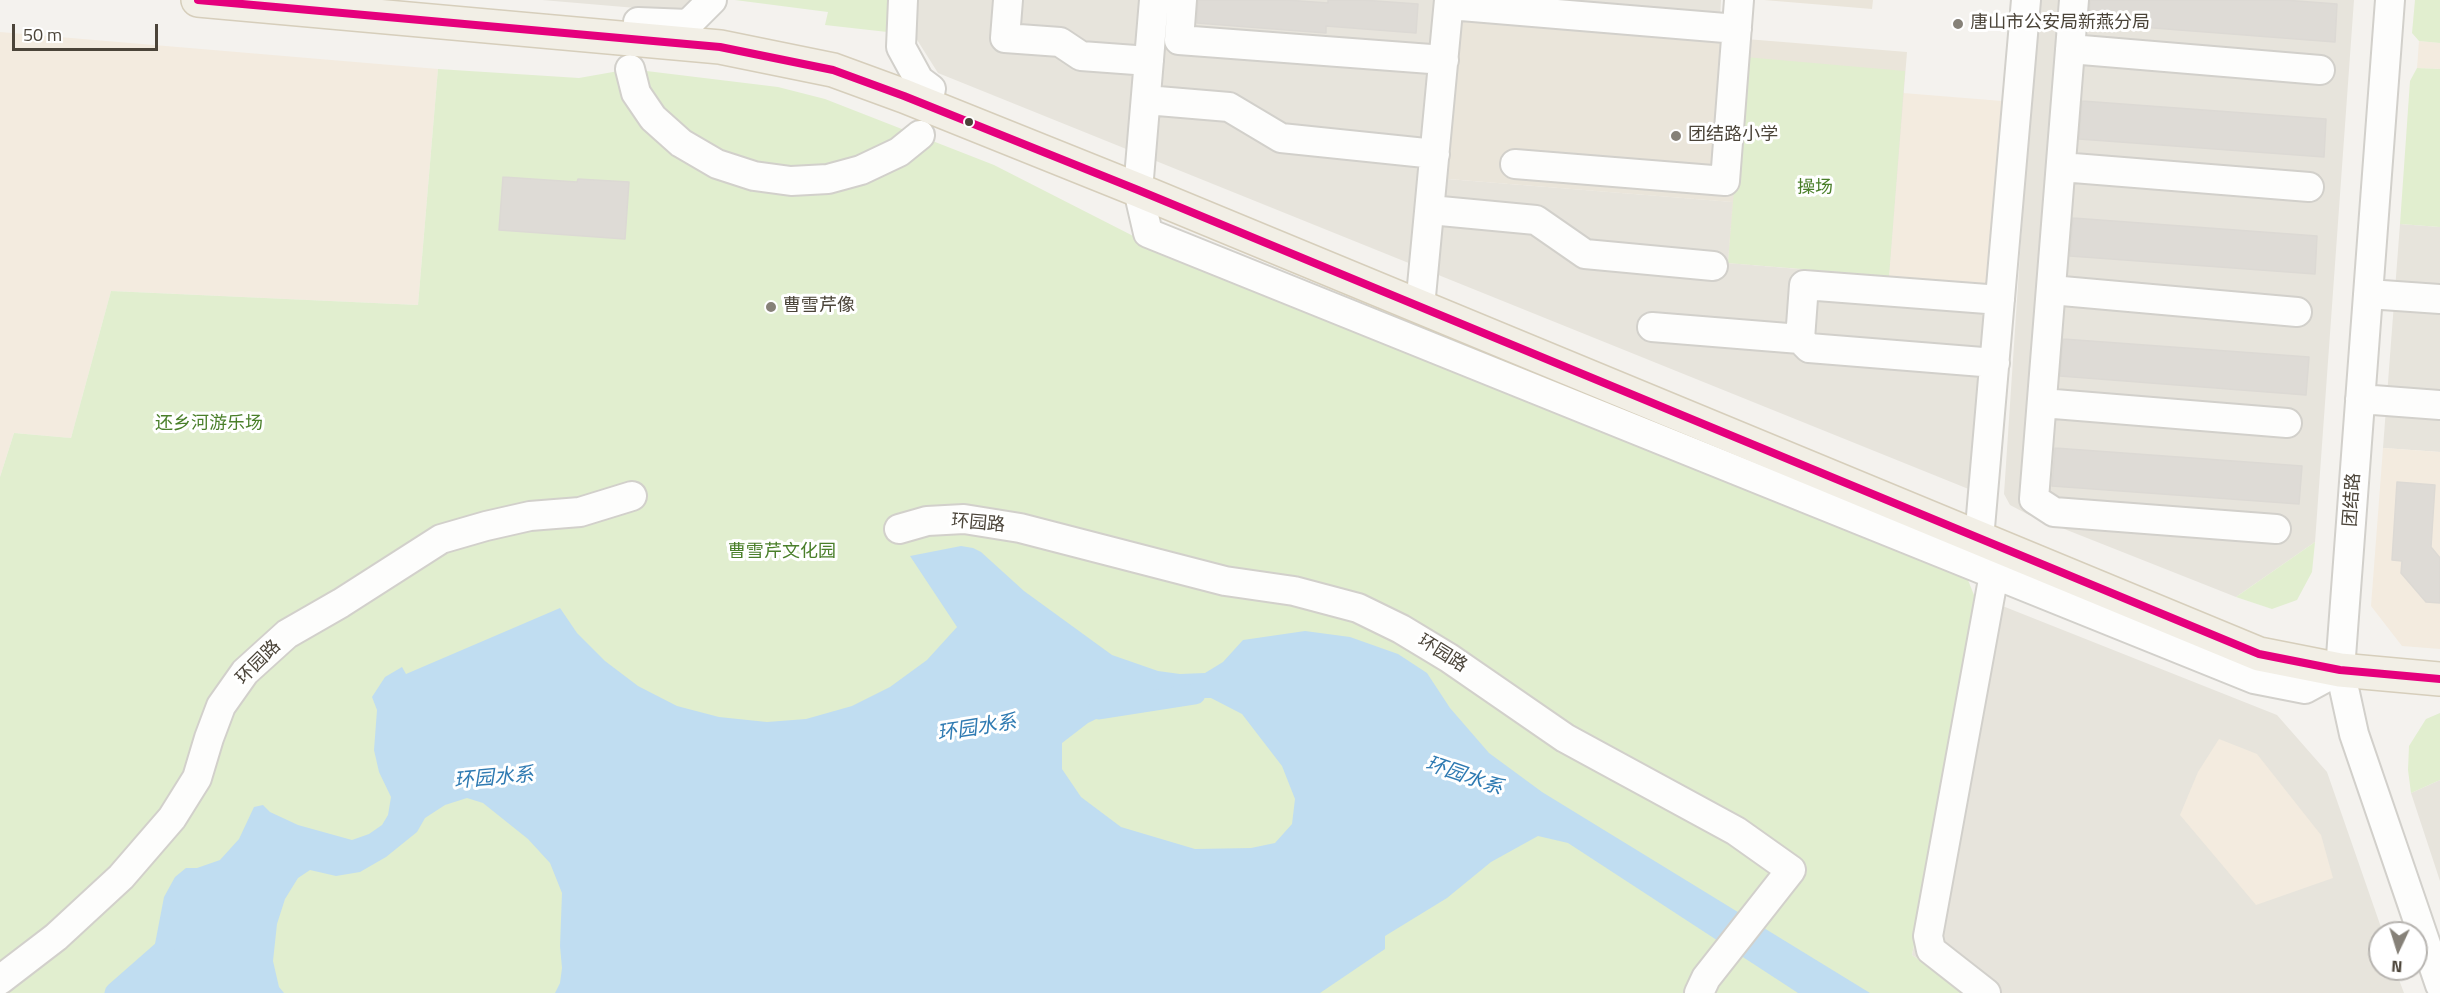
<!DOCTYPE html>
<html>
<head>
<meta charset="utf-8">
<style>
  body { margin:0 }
  #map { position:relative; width:2440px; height:993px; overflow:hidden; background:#f4f2ee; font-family:"Titillium Web",sans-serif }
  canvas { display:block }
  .north { position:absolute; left:2368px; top:921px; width:60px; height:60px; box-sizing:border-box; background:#fff; border:2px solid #b7b4b0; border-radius:50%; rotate:184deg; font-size:16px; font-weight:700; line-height:24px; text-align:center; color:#4b4439 }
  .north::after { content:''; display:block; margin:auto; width:21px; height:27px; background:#868178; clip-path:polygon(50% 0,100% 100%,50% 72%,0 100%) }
  .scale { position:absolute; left:12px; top:24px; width:146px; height:27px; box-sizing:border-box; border:3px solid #4b4439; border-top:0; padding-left:8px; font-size:18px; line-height:21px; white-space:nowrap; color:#4b4439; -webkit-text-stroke:4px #fff; paint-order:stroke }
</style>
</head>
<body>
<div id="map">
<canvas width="2440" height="993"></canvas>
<div class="north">N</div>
<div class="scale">50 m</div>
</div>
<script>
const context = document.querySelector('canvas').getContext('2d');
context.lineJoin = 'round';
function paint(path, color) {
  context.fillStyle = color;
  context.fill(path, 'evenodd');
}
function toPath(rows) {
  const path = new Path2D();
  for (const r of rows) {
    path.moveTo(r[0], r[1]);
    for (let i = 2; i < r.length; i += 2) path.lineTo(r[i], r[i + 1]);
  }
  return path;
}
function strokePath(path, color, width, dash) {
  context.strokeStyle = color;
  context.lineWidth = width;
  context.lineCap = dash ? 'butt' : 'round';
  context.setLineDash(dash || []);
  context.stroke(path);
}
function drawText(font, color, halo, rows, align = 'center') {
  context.font = font + ' "Titillium Web","Noto Sans SC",sans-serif';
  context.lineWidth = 6;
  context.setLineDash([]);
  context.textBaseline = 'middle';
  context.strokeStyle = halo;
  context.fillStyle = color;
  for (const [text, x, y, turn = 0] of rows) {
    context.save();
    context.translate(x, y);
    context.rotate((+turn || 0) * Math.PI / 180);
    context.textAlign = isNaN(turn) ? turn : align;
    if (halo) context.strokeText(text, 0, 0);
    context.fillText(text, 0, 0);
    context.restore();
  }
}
paint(toPath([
  [542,0,698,0,683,12],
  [917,0,1721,0,1719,37,1448,179,1733,202,1728,263,1987,285,1971,490,938,73,914,35],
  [2037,0,2354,0,2315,542,2236,597,2029,515,2010,505,2004,494],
  [2400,224,2440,227,2440,452,2383,448],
  [2000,605,2277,715,2327,772,2383,933,2380,933,2380,969,2395,969,2404,993,1968,993,1912,955,1980,610],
  [2440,780,2440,881,2411,793]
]), '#e7e4dc');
paint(toPath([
  [0,32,438,69,418,305,111,291,71,438,14,433,0,477],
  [2419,41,2440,43,2440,69,2417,68],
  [1903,93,2002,101,1987,285,1889,276],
  [2383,448,2440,452,2440,649,2402,646,2371,606],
  [2219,739,2257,754,2321,835,2333,878,2256,905,2180,815,2198,772]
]), '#f3ebdf');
paint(toPath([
  [1764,0,1873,0,1872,9],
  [1461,16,1907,52,1889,276,1728,263,1732,202,1448,179]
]), '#eae5da');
paint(toPath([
  [735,0,917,0,914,35,825,25,828,12],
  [2415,0,2440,0,2440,43,2419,41,2412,33],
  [1745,57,1905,71,1889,276,1728,263],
  [2417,68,2440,69,2440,227,2400,224,2410,81],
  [438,69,579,78,630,69,778,87,825,99,994,165,1145,242,1968,580,1980,610,1912,955,1968,993,0,993,0,477,14,433,71,438,111,291,418,305],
  [2315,542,2312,572,2297,600,2272,609,2236,597],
  [2440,713,2440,780,2411,793,2408,770,2409,746,2426,719]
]), '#e1eecf');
paint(toPath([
  [961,546,973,548,981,552,1024,591,1112,655,1158,671,1180,674,1205,673,1223,662,1243,640,1305,631,1350,637,1398,654,1427,673,1450,708,1489,753,1542,792,1870,993,1798,993,1568,843,1538,836,1491,862,1447,898,1385,936,1385,949,1320,993,555,993,560,983,562,968,560,946,562,893,550,863,528,839,483,803,467,798,445,805,425,818,417,832,386,857,360,872,336,876,310,870,298,878,285,899,277,924,273,961,279,987,284,993,114,993,141,972,154,949,164,897,175,877,186,868,197,868,220,860,239,839,254,807,263,805,270,812,298,825,352,840,369,834,382,825,388,815,391,797,379,772,374,750,377,710,372,697,385,677,402,667,406,674,560,608,577,633,605,661,638,686,677,706,719,717,767,722,806,719,852,706,890,687,927,660,957,627,910,556],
  [1166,698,1211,698,1242,714,1282,766,1295,799,1292,824,1275,843,1251,848,1195,849,1121,827,1081,797,1062,769,1062,743,1088,723,1129,703]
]), '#c0ddf1');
strokePath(toPath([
  [1099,709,1195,694],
  [115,993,164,950]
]), '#c0ddf1', 21);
const building = toPath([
  [1198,0,1286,0,1328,3,1328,0,1362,0,1418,4,1416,33,1326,26,1326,33,1197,23,1198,0],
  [2090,0,2284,0,2337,4,2335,42,2089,23,2090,0],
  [2082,101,2326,119,2324,157,2079,139,2082,101],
  [503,177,577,182,578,179,629,182,625,239,499,230,503,177],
  [2073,218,2317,236,2315,274,2070,256,2073,218],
  [2063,339,2309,357,2306,395,2060,376,2063,339],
  [2055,448,2302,466,2299,504,2052,486,2055,448],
  [2397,482,2435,485,2431,547,2440,558,2440,603,2426,602,2401,573,2402,561,2392,560,2397,482]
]);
paint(building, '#dedbd6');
strokePath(building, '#dcd9d4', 1.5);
const minor = toPath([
  [903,0,901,47,919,80,931,89],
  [1008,0,1005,38,1060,42,1081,56,1149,61],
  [1154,0,1138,190,1148,233,2254,679,2305,689,2340,670],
  [1182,0,1179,40,1444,60],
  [2074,0,2034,499,2054,512,2276,529],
  [2390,0,2340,670,2354,734,2440,985],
  [1449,5,1737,29],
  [638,22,688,24,712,0],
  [2070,49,2320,70],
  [630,69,636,93,653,118,681,143,717,164,754,176,791,181,828,179,861,170,899,152,920,135],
  [1146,100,1229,107,1281,138,1435,154],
  [1515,164,1725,181,1739,0],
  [2061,167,2309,187],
  [1430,210,1536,220,1585,254,1713,266],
  [2051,290,2297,312],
  [2368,294,2440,299],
  [1420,307,1449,0],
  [1652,327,1800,339,1809,348,1995,363],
  [1800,339,1804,285,2000,300],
  [2360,399,2440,405],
  [2042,403,2287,423],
  [899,529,927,521,964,519,1020,528,1225,581,1294,591,1358,608,1401,629,1449,658,1565,738,1736,831,1791,870,1706,978,1699,993],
  [1979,539,2026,0],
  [0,980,56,937,121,877,172,818,197,778,209,738,221,706,245,672,287,634,341,603,441,539,486,526,530,516,580,512,632,496],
  [1986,993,1931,950,1928,936,1994,574]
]);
const major = toPath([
  [198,0,720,47,833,70,904,96,1138,190,2259,654,2340,670,2440,679]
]);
strokePath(minor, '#d2d0cb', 32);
strokePath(major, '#d6cebb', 36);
strokePath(minor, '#fdfdfc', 28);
strokePath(major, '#f2efe6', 33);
strokePath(toPath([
  [198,0,720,47,833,70,904,96,1138,190,2259,654,2340,670,2440,679]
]), '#e5007d', 8);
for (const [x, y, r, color] of [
  [1958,24,6,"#868178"],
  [969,122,5,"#4b4439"],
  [1676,136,6,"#868178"],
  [771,307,6,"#868178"]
]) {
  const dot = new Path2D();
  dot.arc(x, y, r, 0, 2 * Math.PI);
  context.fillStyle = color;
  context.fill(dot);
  strokePath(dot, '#fff', 2);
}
drawText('18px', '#4b4439', '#fff', [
  ["唐山市公安局新燕分局",1970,24],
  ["团结路小学",1688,136],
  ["曹雪芹像",783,307]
], 'left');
drawText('18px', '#4a7f2a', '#fff', [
  ["操场",1815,189],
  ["还乡河游乐场",209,425],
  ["曹雪芹文化园",782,553]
]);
drawText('18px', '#4b4439', '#fff', [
  ["团结路",2353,500,-86],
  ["环园路",978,524,5],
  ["环园路",1442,654,32],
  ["环园路",259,663,-45]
]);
drawText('italic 20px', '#2e7ab2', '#fff', [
  ["环园水系",977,729,-9],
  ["环园水系",1464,777,19],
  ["环园水系",494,779,-5]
]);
</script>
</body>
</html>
